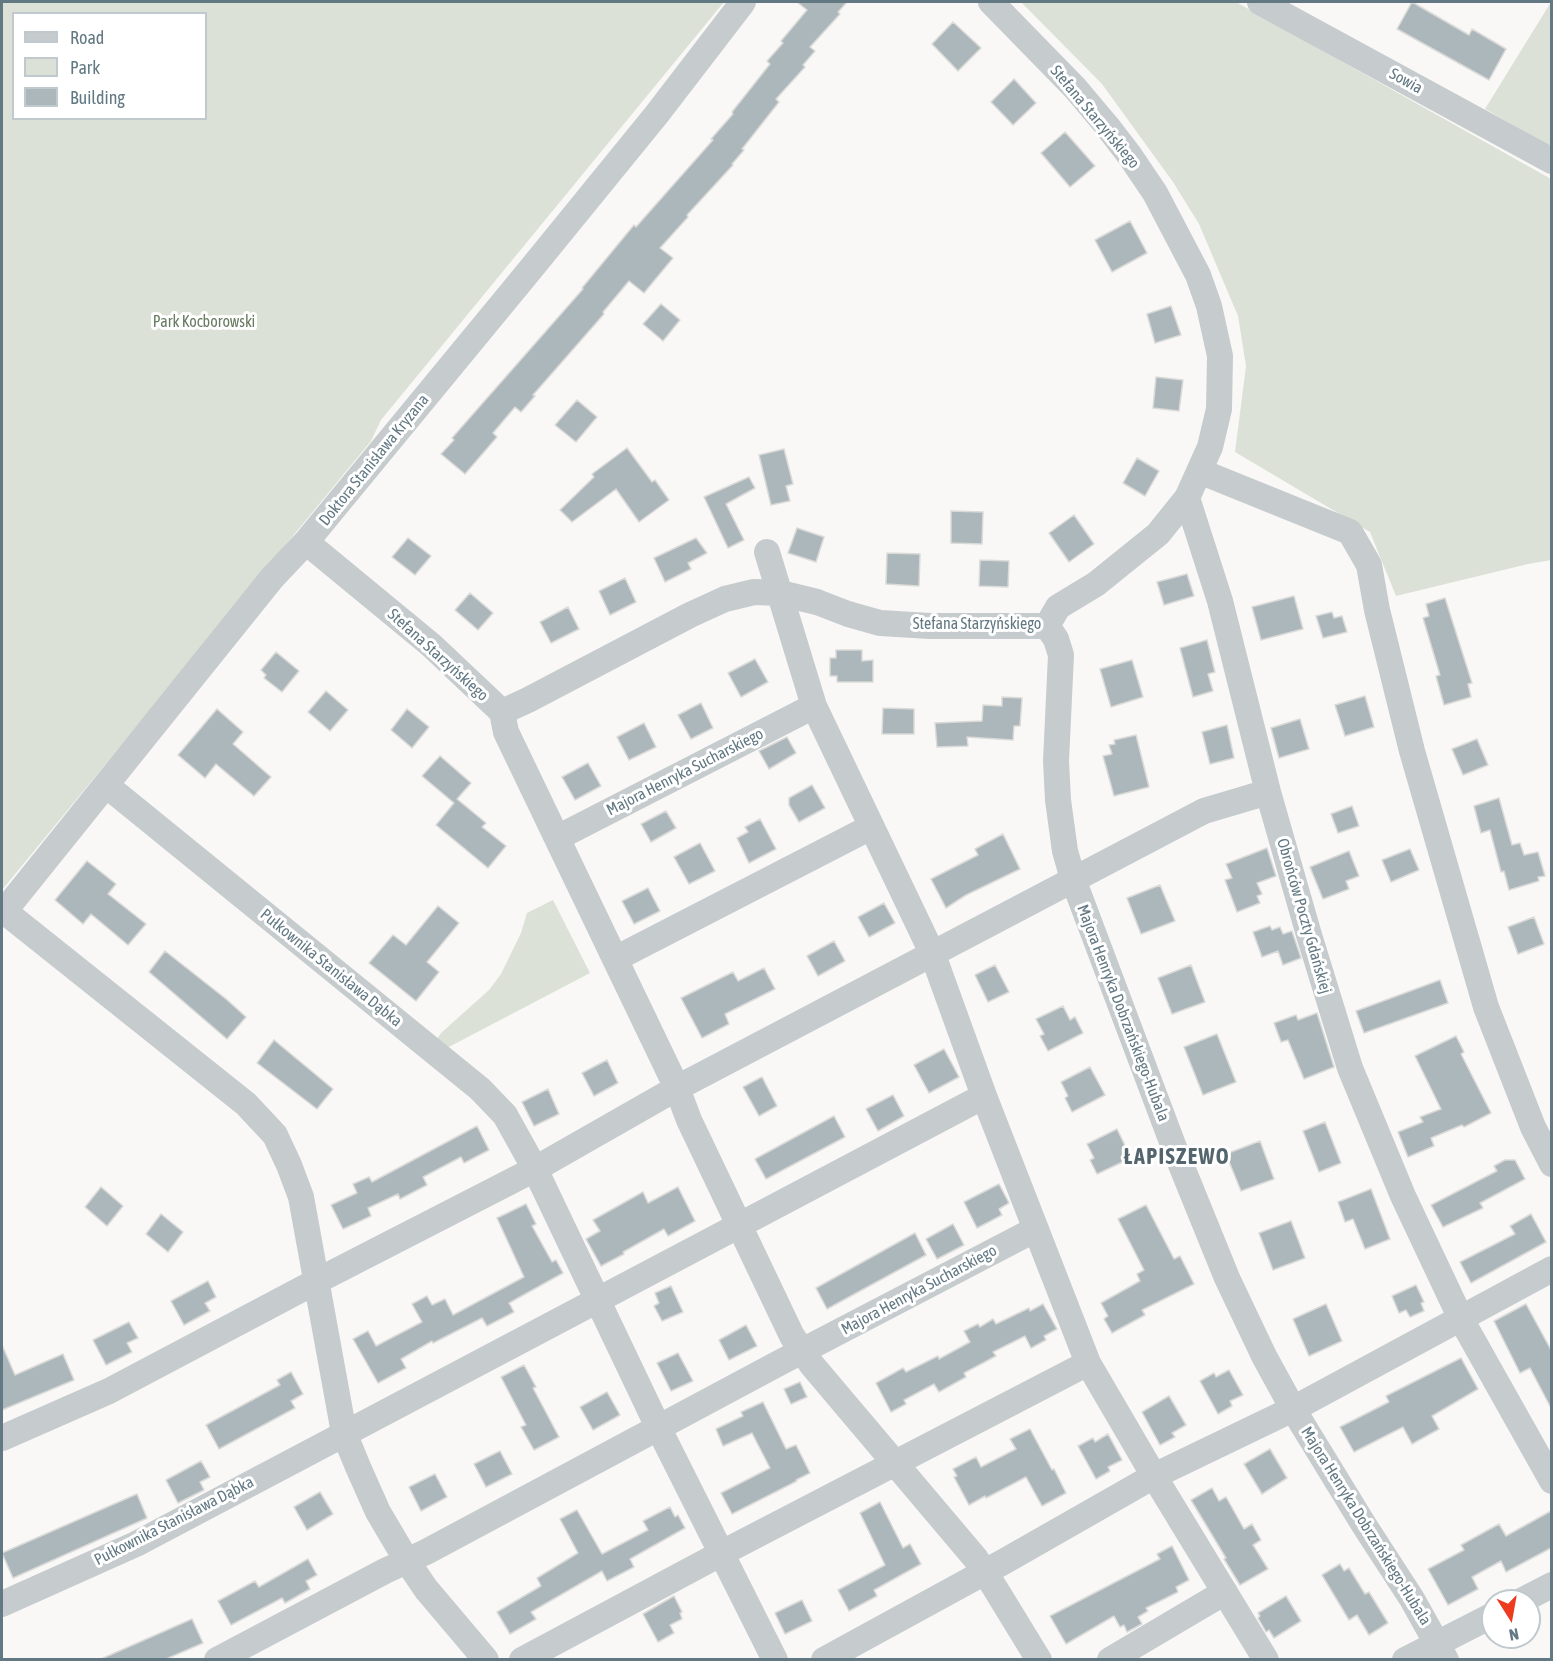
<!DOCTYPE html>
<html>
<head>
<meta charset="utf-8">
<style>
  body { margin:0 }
  #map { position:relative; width:1553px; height:1661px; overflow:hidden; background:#f9f8f6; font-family:"Asap Condensed",sans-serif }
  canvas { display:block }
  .frame { position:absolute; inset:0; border:3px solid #627883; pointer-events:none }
  .legend { position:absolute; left:12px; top:12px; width:195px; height:108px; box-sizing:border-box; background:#fff; border:2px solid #c0c9cd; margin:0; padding:8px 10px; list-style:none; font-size:18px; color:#627883 }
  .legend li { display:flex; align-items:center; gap:12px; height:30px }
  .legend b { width:30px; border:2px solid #c0c9cd }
  .north { position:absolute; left:1481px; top:1589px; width:60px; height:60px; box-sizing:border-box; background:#fff; border:2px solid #c0c9cd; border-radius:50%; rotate:169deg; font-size:16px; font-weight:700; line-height:24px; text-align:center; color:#627883 }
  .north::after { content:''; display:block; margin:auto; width:21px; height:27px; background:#ee3b20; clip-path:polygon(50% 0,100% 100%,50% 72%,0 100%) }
</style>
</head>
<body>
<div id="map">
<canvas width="1553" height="1661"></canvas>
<div class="frame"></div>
<ul class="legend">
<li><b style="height:8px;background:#c6cbce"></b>Road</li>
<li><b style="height:16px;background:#dbe1d6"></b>Park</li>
<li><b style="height:16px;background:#acb7bb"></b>Building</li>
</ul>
<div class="north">N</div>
</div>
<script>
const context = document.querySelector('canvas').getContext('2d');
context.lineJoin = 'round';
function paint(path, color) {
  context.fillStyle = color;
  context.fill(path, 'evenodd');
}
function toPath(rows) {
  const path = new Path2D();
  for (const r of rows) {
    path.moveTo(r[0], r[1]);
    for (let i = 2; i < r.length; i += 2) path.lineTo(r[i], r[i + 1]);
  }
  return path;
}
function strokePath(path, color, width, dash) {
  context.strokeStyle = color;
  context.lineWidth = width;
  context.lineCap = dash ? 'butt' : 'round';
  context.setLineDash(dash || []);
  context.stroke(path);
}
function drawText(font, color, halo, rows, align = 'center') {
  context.font = font + ' "Asap Condensed",sans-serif';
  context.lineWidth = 6;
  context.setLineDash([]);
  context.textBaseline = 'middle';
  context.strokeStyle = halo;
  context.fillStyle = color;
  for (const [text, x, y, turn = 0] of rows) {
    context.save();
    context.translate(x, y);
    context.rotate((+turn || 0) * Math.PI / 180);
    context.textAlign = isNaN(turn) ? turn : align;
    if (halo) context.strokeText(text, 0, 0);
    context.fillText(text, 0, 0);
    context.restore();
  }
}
paint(toPath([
  [2,2,724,2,381,420,371,441,2,890],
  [14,14,206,14,206,118,14,118],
  [1021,2,1236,2,1551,179,1551,560,1528,564,1396,596,1370,532,1235,452,1246,366,1238,316,1199,224,1173,182,1102,84],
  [1551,2,1551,147,1485,109],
  [553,900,590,973,445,1049,436,1041,441,1033,489,990,501,974,521,933,527,913]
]), '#dbe1d6');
const building = toPath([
  [797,2,847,2,838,12,840,14,810,47,815,51,803,65,805,67,776,99,779,102,742,149,744,150,732,164,733,165,687,215,688,217,660,248,673,258,644,293,629,281,603,312,604,314,533,395,535,396,521,412,515,407,493,433,497,437,465,474,441,454,454,440,452,438,583,289,582,288,634,225,636,227,713,140,711,139,733,114,732,112,770,64,767,61,783,43,781,41,807,10,797,2],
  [1412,2,1469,35,1472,29,1506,49,1489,80,1397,29,1412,2],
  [953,22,981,48,958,71,932,44,953,22],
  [1014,79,1036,103,1013,125,991,102,1014,79],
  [1065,132,1095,166,1070,187,1041,153,1065,132],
  [1130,221,1147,253,1112,272,1095,240,1130,221],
  [661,304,680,320,663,341,643,324,661,304],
  [1171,306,1181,335,1155,343,1147,314,1171,306],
  [1156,377,1183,380,1179,411,1153,408,1156,377],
  [577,400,597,417,576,442,555,425,577,400],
  [627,448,652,482,655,480,669,500,639,522,616,489,572,522,560,510,594,477,592,474,627,448],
  [784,449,793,484,786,486,790,501,771,505,759,455,784,449],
  [1137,458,1159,471,1145,496,1123,483,1137,458],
  [749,477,755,488,726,504,744,540,728,548,704,497,749,477],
  [951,511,983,512,982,544,951,543,951,511],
  [1074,515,1094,544,1069,562,1049,533,1074,515],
  [797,528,824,537,816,562,788,553,797,528],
  [408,538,431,556,415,575,392,557,408,538],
  [696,538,707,553,688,563,691,569,665,582,654,558,696,538],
  [887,553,920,554,919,586,886,584,887,553],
  [980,560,1009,561,1008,587,979,586,980,560],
  [1187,574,1194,596,1164,605,1157,582,1187,574],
  [625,578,636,602,610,615,599,591,625,578],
  [470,593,493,613,478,630,455,610,470,593],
  [1294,596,1303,629,1261,640,1252,607,1294,596],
  [1445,598,1472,683,1468,684,1471,697,1444,705,1436,676,1440,675,1423,618,1429,616,1426,604,1445,598],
  [568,607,579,629,551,643,540,622,568,607],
  [1332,612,1334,618,1342,616,1347,632,1323,638,1316,616,1332,612],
  [1207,640,1215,672,1208,674,1213,691,1193,697,1180,648,1207,640],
  [836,650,862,650,862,661,873,660,873,682,837,682,837,676,830,676,830,658,836,658,836,650],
  [276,652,299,671,282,692,264,678,266,675,261,670,276,652],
  [755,659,768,682,741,697,728,673,755,659],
  [1132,660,1143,697,1111,707,1100,669,1132,660],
  [326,691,348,710,330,731,308,712,326,691],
  [1365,696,1374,727,1345,736,1335,705,1365,696],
  [1002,697,1022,698,1020,726,1014,726,1013,740,967,737,968,746,937,747,935,723,982,721,983,705,1002,706,1002,697],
  [701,703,713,728,691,739,678,715,701,703],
  [883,708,914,709,914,734,882,734,883,708],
  [217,709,243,732,233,744,271,777,254,796,216,764,205,778,178,755,217,709],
  [407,709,429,727,412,748,391,730,407,709],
  [1300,719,1309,749,1279,758,1271,728,1300,719],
  [644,723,656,747,629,760,617,737,644,723],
  [1227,725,1234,758,1210,764,1202,732,1227,725],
  [1136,735,1149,787,1114,796,1103,756,1112,754,1109,745,1115,744,1114,740,1136,735],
  [787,737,796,753,769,769,759,751,787,737],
  [1477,739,1488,765,1463,775,1452,749,1477,739],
  [440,756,471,783,457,799,486,823,482,827,506,846,488,868,436,825,454,803,422,776,440,756],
  [588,763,601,786,575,800,562,777,588,763],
  [812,785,825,808,799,822,789,805,789,798,812,785],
  [1499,798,1512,845,1520,843,1524,855,1538,852,1545,876,1538,877,1539,881,1509,890,1504,871,1501,872,1490,830,1481,833,1474,806,1499,798],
  [1352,806,1359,826,1338,833,1331,814,1352,806],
  [666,811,676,828,651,842,641,824,666,811],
  [760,819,776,849,749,863,737,838,748,832,745,827,760,819],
  [1003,834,1020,869,966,895,946,908,931,879,978,855,975,849,1003,834],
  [700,843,715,871,689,884,674,857,700,843],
  [1267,848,1276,876,1257,883,1262,894,1257,896,1260,903,1237,912,1225,880,1232,878,1226,864,1267,848],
  [1410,849,1419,870,1391,882,1382,860,1410,849],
  [1349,851,1359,876,1346,881,1349,889,1323,899,1310,867,1349,851],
  [87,861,116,884,108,894,146,924,128,945,91,914,83,924,55,900,87,861],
  [1160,885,1175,921,1141,934,1127,898,1160,885],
  [648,888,660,911,634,924,622,901,648,888],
  [884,903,895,923,869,937,858,917,884,903],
  [438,906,459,923,427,962,439,972,416,1001,369,963,393,935,406,945,438,906],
  [1534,917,1544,944,1518,954,1508,927,1534,917],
  [1270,926,1272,930,1280,927,1283,934,1292,931,1301,958,1283,965,1278,951,1262,957,1253,932,1270,926],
  [834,941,845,961,818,976,807,956,834,941],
  [165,951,226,999,246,1017,227,1039,149,972,165,951],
  [995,965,1009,992,988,1002,975,975,995,965],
  [1191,965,1205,1002,1172,1014,1158,978,1191,965],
  [764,968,775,989,725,1014,729,1024,702,1038,681,998,733,972,738,981,764,968],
  [1440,980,1448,1003,1364,1033,1356,1011,1440,980],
  [1063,1006,1070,1020,1075,1017,1083,1033,1048,1051,1040,1036,1044,1034,1036,1019,1063,1006],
  [1317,1013,1334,1067,1304,1079,1288,1040,1281,1042,1274,1023,1296,1015,1298,1020,1317,1013],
  [1217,1034,1236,1082,1203,1095,1184,1047,1217,1034],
  [1456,1036,1464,1052,1461,1054,1491,1113,1464,1127,1462,1125,1431,1138,1434,1146,1408,1157,1398,1132,1423,1122,1420,1117,1441,1109,1415,1056,1456,1036],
  [274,1040,333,1089,317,1109,257,1063,274,1040],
  [944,1049,959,1077,929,1093,914,1065,944,1049],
  [607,1060,618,1083,594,1096,582,1073,607,1060],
  [1090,1067,1105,1095,1072,1112,1065,1098,1068,1096,1061,1082,1090,1067],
  [762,1077,777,1106,759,1116,743,1087,762,1077],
  [548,1089,559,1114,534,1126,522,1102,548,1089],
  [893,1095,904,1116,878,1131,866,1109,893,1095],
  [834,1116,845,1137,766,1179,755,1159,834,1116],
  [1325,1122,1341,1163,1319,1172,1303,1131,1325,1122],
  [477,1126,489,1150,464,1163,461,1157,423,1177,427,1185,400,1199,398,1194,368,1208,371,1216,343,1229,331,1205,357,1193,353,1184,369,1177,372,1182,477,1126],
  [1117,1129,1131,1158,1097,1174,1090,1160,1094,1158,1087,1144,1117,1129],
  [1260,1141,1274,1179,1241,1191,1226,1154,1260,1141],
  [1505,1160,1515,1160,1525,1179,1480,1203,1483,1208,1443,1227,1431,1205,1497,1171,1494,1166,1505,1160],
  [999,1184,1009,1203,999,1209,1002,1215,977,1228,964,1202,999,1184],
  [101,1187,123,1206,107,1226,85,1207,101,1187],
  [678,1187,695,1221,668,1236,664,1229,623,1252,624,1254,601,1266,586,1239,600,1231,593,1220,643,1192,648,1203,678,1187],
  [1371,1189,1390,1239,1365,1249,1353,1219,1345,1222,1338,1202,1371,1189],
  [526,1204,536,1224,532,1226,552,1262,556,1260,563,1273,509,1303,514,1312,487,1326,482,1318,433,1343,432,1341,401,1359,406,1368,378,1383,353,1339,368,1331,376,1346,422,1322,412,1304,427,1296,432,1305,445,1299,453,1315,524,1277,497,1218,526,1204],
  [1146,1205,1174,1259,1180,1256,1194,1284,1142,1310,1145,1315,1112,1333,1104,1319,1108,1316,1101,1303,1140,1281,1137,1274,1144,1270,1118,1219,1146,1205],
  [161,1214,183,1232,168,1252,146,1234,161,1214],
  [1531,1214,1546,1242,1471,1283,1460,1262,1515,1234,1510,1226,1531,1214],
  [1291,1221,1305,1258,1273,1270,1259,1233,1291,1221],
  [953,1224,964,1245,937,1259,926,1239,953,1224],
  [915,1233,926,1255,827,1309,816,1288,915,1233],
  [208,1281,216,1297,205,1303,210,1311,184,1325,171,1301,208,1281],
  [1416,1285,1424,1302,1421,1303,1424,1311,1410,1317,1406,1310,1399,1313,1392,1296,1416,1285],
  [671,1286,683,1312,662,1321,654,1306,659,1303,655,1293,671,1286],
  [1043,1304,1057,1329,1044,1336,1046,1340,1031,1348,1025,1336,993,1352,996,1356,964,1373,966,1377,939,1392,934,1384,904,1400,906,1404,891,1412,876,1383,903,1368,906,1372,938,1356,939,1359,970,1342,964,1331,978,1324,980,1327,993,1319,996,1324,1029,1308,1030,1311,1043,1304],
  [1326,1304,1342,1341,1309,1356,1293,1319,1326,1304],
  [1526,1304,1551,1350,1551,1408,1530,1368,1520,1373,1494,1321,1526,1304],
  [129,1322,138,1338,127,1343,132,1352,106,1365,93,1340,129,1322],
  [746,1325,757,1346,729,1360,719,1340,746,1325],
  [2,1345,15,1375,63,1354,74,1380,2,1410,2,1345],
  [678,1353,693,1381,671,1391,657,1363,678,1353],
  [1461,1358,1478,1389,1432,1416,1439,1429,1412,1444,1403,1427,1354,1452,1340,1427,1389,1402,1386,1396,1461,1358],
  [524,1365,536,1387,533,1388,559,1437,534,1450,521,1427,526,1425,501,1377,524,1365],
  [1229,1370,1243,1395,1230,1401,1232,1406,1218,1414,1200,1381,1214,1373,1216,1377,1229,1370],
  [291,1372,303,1394,291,1401,295,1408,219,1449,206,1425,280,1385,277,1380,291,1372],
  [800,1382,807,1397,791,1404,784,1389,800,1382],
  [607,1392,620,1415,593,1430,580,1407,607,1392],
  [1169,1396,1186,1425,1172,1433,1175,1437,1160,1445,1142,1412,1169,1396],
  [763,1402,786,1449,796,1445,810,1473,796,1480,797,1481,732,1514,721,1493,770,1468,752,1433,723,1446,716,1429,743,1416,741,1412,763,1402],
  [1030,1429,1052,1470,1054,1469,1066,1493,1042,1506,1026,1477,986,1498,985,1496,969,1505,954,1477,957,1476,953,1469,976,1457,981,1467,1016,1449,1010,1439,1030,1429],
  [1108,1434,1122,1460,1108,1467,1110,1471,1096,1479,1078,1446,1093,1438,1095,1442,1108,1434],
  [1270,1449,1287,1478,1262,1494,1244,1464,1270,1449],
  [500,1451,512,1474,486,1487,474,1464,500,1451],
  [201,1461,210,1477,200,1482,204,1490,178,1503,166,1480,201,1461],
  [435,1474,447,1497,421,1511,409,1487,435,1474],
  [1212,1488,1219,1501,1226,1497,1244,1529,1252,1524,1261,1540,1253,1545,1268,1569,1240,1585,1224,1559,1226,1558,1191,1500,1212,1488],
  [320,1492,333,1514,307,1530,294,1507,320,1492],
  [137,1494,147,1518,13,1578,2,1553,137,1494],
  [880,1502,903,1548,910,1544,921,1564,874,1590,877,1596,849,1611,838,1590,885,1565,860,1513,880,1502],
  [670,1507,675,1517,678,1515,685,1528,630,1559,634,1567,607,1581,602,1571,531,1612,536,1619,510,1634,497,1612,541,1586,537,1578,578,1553,560,1519,577,1510,602,1554,648,1530,643,1521,670,1507],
  [1551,1511,1551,1548,1506,1572,1501,1561,1472,1577,1478,1589,1448,1605,1428,1569,1464,1550,1461,1545,1499,1524,1506,1536,1551,1511],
  [1172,1546,1189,1580,1176,1587,1178,1592,1146,1608,1148,1611,1138,1617,1142,1624,1127,1632,1124,1625,1120,1627,1114,1616,1066,1644,1050,1616,1160,1559,1157,1554,1172,1546],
  [308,1559,317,1575,306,1581,310,1589,285,1603,282,1598,231,1625,218,1601,255,1581,259,1587,308,1559],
  [1340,1564,1344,1571,1349,1568,1365,1594,1369,1592,1388,1623,1369,1635,1357,1615,1349,1620,1322,1575,1340,1564],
  [674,1596,682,1612,680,1613,682,1619,670,1625,674,1633,658,1642,643,1614,674,1596],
  [1286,1596,1301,1621,1274,1638,1269,1630,1266,1632,1258,1618,1260,1616,1258,1613,1286,1596],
  [802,1600,812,1621,785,1634,775,1613,802,1600],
  [192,1619,203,1643,166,1659,101,1659,192,1619]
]);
paint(building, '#acb7bb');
strokePath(building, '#dadad8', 1.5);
strokePath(toPath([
  [1260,2,1552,161],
  [1201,470,1209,475,1350,532,1369,565,1377,610,1412,751,1486,1007,1533,1127,1552,1164],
  [1187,498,1220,601,1268,792,1309,935,1350,1068,1403,1196,1461,1319,1552,1481],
  [306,542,431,645,502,712,528,700,690,615,725,599,754,592,780,593,817,602,848,614,880,623,930,626,1047,626,1058,607,1096,584,1158,534,1187,498,1210,447,1219,409,1220,356,1209,306,1198,275,1155,193,1130,156,1107,126,1075,88,991,2],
  [767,552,814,706,933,955,984,1096,1088,1363,1154,1476,1266,1660],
  [1047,626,1056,639,1061,655,1056,761,1058,800,1065,851,1073,879,1175,1150,1227,1278,1264,1356,1293,1409,1364,1525,1412,1599,1446,1660],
  [502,712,506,732,677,1088,689,1120,792,1336,812,1365,976,1559,995,1588,1039,1660],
  [106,785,480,1089,505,1115,535,1169,659,1429,775,1660],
  [557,838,814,706],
  [4,911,246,1104,275,1135,289,1165,301,1197,344,1433,358,1467,378,1512,407,1561,426,1589,486,1660],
  [2,914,272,578,306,542,530,270,657,114,743,2],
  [615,959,871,827],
  [2,1438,109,1391,317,1281,535,1169,677,1088,1204,811,1268,792],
  [1521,1601,1552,1585],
  [2,1604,136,1544,984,1096],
  [217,1660,385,1571,426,1552,781,1362,1036,1229],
  [522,1660,722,1553,1088,1363],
  [824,1660,1005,1561,1154,1476,1293,1409,1552,1269],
  [1110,1660,1225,1592],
  [1405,1660,1493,1615]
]), '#c6cbce', 26);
drawText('16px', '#627883', '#fff', [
  ["Sowia",1406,81,29],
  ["Stefana Starzyńskiego",1095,117,50],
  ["Doktora Stanisława Kryzana",374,460,-51],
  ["Stefana Starzyńskiego",977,624],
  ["Stefana Starzyńskiego",438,655,42],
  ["Majora Henryka Sucharskiego",685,772,-27],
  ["Obrońców Poczty Gdańskiej",1304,916,74],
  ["Pułkownika Stanisława Dąbka",331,968,39],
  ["Majora Henryka Dobrzańskiego-Hubala",1123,1013,69],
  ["Majora Henryka Sucharskiego",919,1290,-28],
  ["Pułkownika Stanisława Dąbka",174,1521,-27],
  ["Majora Henryka Dobrzańskiego-Hubala",1366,1526,58]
]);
drawText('16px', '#687a61', '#fff', [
  ["Park Kocborowski",204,322]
]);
context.letterSpacing = '1.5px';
drawText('bold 22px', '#54656d', '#fff', [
  ["ŁAPISZEWO",1177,1157]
]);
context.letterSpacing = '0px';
</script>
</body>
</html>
